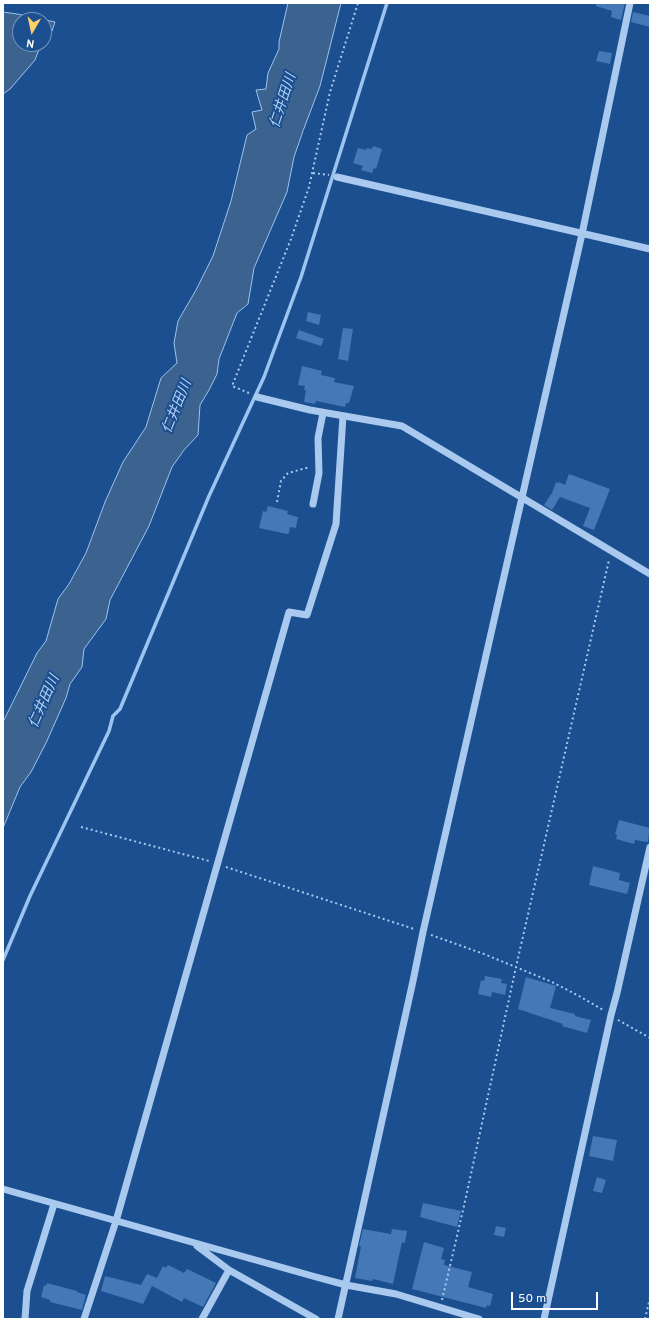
<!DOCTYPE html>
<html>
<head>
<meta charset="utf-8">
<style>
  body { margin:0 }
  #map { position:relative; width:653px; height:1322px; overflow:hidden; background:#1b4f8f; font-family:Overpass,sans-serif }
  canvas { display:block }
  .frame { position:absolute; inset:0; border:4px solid #fff; pointer-events:none }
  .north { position:absolute; left:12px; top:12px; width:40px; height:40px; box-sizing:border-box; background:#1b4f8f; border:1px solid #7695bc; border-radius:50%; rotate:189deg; font-size:11px; font-weight:700; line-height:16px; text-align:center; color:#fff }
  .north::after { content:''; display:block; margin:auto; width:14px; height:18px; background:#ffd166; clip-path:polygon(50% 0,100% 100%,50% 72%,0 100%) }
  .scale { position:absolute; left:511px; top:1292px; width:87px; height:18px; box-sizing:border-box; border:2px solid #fff; border-top:0; padding-left:5px; font-size:12px; line-height:14px; white-space:nowrap; color:#fff; -webkit-text-stroke:3px #1b4f8f; paint-order:stroke }
</style>
</head>
<body>
<div id="map">
<canvas width="653" height="1322"></canvas>
<div class="frame"></div>
<div class="north">N</div>
<div class="scale">50 m</div>
</div>
<script>
const context = document.querySelector('canvas').getContext('2d');
context.lineJoin = 'round';
function paint(path, color) {
  context.fillStyle = color;
  context.fill(path, 'evenodd');
}
function toPath(rows) {
  const path = new Path2D();
  for (const r of rows) {
    path.moveTo(r[0], r[1]);
    for (let i = 2; i < r.length; i += 2) path.lineTo(r[i], r[i + 1]);
  }
  return path;
}
function strokePath(path, color, width, dash) {
  context.strokeStyle = color;
  context.lineWidth = width;
  context.lineCap = dash ? 'butt' : 'round';
  context.setLineDash(dash || []);
  context.stroke(path);
}
function drawText(font, color, halo, rows, align = 'center') {
  context.font = font + ' Overpass,"Noto Sans JP",sans-serif';
  context.lineWidth = 4;
  context.setLineDash([]);
  context.textBaseline = 'middle';
  context.strokeStyle = halo;
  context.fillStyle = color;
  for (const [text, x, y, turn = 0] of rows) {
    context.save();
    context.translate(x, y);
    context.rotate((+turn || 0) * Math.PI / 180);
    context.textAlign = isNaN(turn) ? turn : align;
    if (halo) context.strokeText(text, 0, 0);
    context.fillText(text, 0, 0);
    context.restore();
  }
}
const water = toPath([
  [288,3,341,3,320,86,303,131,294,157,287,192,254,268,248,304,237,313,219,359,217,374,209,390,200,405,198,435,184,450,172,467,149,526,110,600,106,619,84,649,82,667,70,684,66,698,46,743,31,772,20,787,3,828,3,722,37,653,46,641,58,599,69,584,86,553,105,502,123,462,146,427,161,378,177,363,174,343,178,321,196,290,213,256,231,201,247,135,256,129,252,112,262,110,256,90,266,89,268,73,279,49,279,42,288,3],
  [3,12,17,14,55,22,52,31,44,40,44,20,20,20,20,44,41,44,35,60,10,89,3,94,3,12]
]);
paint(water, '#3c6290');
strokePath(water, '#9cc4f0', 1);
strokePath(toPath([
  [3,960,30,896,109,731,113,716,120,709,209,496,264,377,301,277,387,3]
]), '#9cc4f0', 3.5);
paint(toPath([
  [596,3,625,3,621,20,611,17,612,11,596,6],
  [633,12,650,16,650,27,631,22],
  [599,51,612,53,610,64,596,61],
  [373,146,382,149,376,169,374,168,372,173,361,170,363,166,353,163,358,148,366,150,367,148,372,149],
  [308,312,321,315,319,325,306,321],
  [343,328,353,329,348,361,338,359],
  [299,330,324,339,321,346,296,338],
  [302,366,322,371,321,375,335,378,334,382,354,386,349,403,346,403,345,407,316,401,315,404,304,402,306,390,304,390,305,386,298,385],
  [569,474,610,489,594,530,583,526,590,508,560,497,552,510,544,505,552,493,556,482,558,483,559,482,565,485],
  [268,506,288,511,287,514,298,517,296,528,290,527,289,533,287,534,259,528,263,511,266,512],
  [619,820,650,828,648,842,635,840,634,844,616,839,617,835,615,834],
  [593,866,620,873,619,880,630,883,627,894,589,885],
  [485,976,502,979,501,983,507,984,505,995,492,992,491,997,478,994,481,980,484,981],
  [526,977,556,986,550,1008,575,1014,575,1016,591,1020,587,1033,562,1026,563,1024,518,1009],
  [593,1136,617,1140,613,1161,589,1156],
  [597,1177,606,1180,602,1193,593,1191],
  [423,1203,461,1211,457,1227,420,1217],
  [496,1226,506,1228,504,1237,494,1235],
  [363,1229,391,1234,392,1229,407,1231,405,1243,402,1242,393,1284,373,1279,372,1281,355,1278,361,1247,359,1246],
  [424,1242,444,1248,441,1259,445,1260,444,1265,472,1272,468,1287,493,1294,490,1306,487,1305,486,1308,412,1289],
  [168,1265,184,1273,187,1269,216,1283,203,1307,184,1298,182,1302,152,1286,143,1304,101,1291,105,1276,141,1285,147,1274,157,1278,163,1266,166,1268],
  [47,1283,77,1291,77,1292,86,1295,82,1310,50,1302,50,1300,41,1297,44,1285,46,1286]
]), '#4478b7');
strokePath(toPath([
  [313,173,329,175],
  [249,393,232,386,291,239,309,187,330,92,358,3],
  [277,502,281,481,288,473,310,467],
  [81,827,209,861],
  [226,867,414,929],
  [431,935,484,954,552,982,579,996,603,1010],
  [618,1020,650,1038],
  [442,1300,464,1206,516,967,609,560],
  [645,1319,650,1298]
]), '#a9c9ee', 2, [2, 3]);
strokePath(toPath([
  [337,177,650,249],
  [257,397,310,410,402,426,650,574],
  [313,504,319,473,318,438,323,413],
  [3,1189,316,1277,346,1285,396,1294,479,1319],
  [197,1246,229,1270,316,1319],
  [25,1319,27,1291,54,1204],
  [84,1319,116,1221,289,612,307,615,336,524,343,416],
  [202,1319,229,1270],
  [338,1319,413,981,423,932,582,234,630,3],
  [544,1319,611,1015,617,993,650,847]
]), '#a9c9ee', 7);
drawText('italic 14px', '#b5d3f5', '#1b4f8f', [
  ["仁井田川",284,101,-72],
  ["仁井田川",178,407,-68],
  ["仁井田川",45,702,-66]
]);
</script>
</body>
</html>
